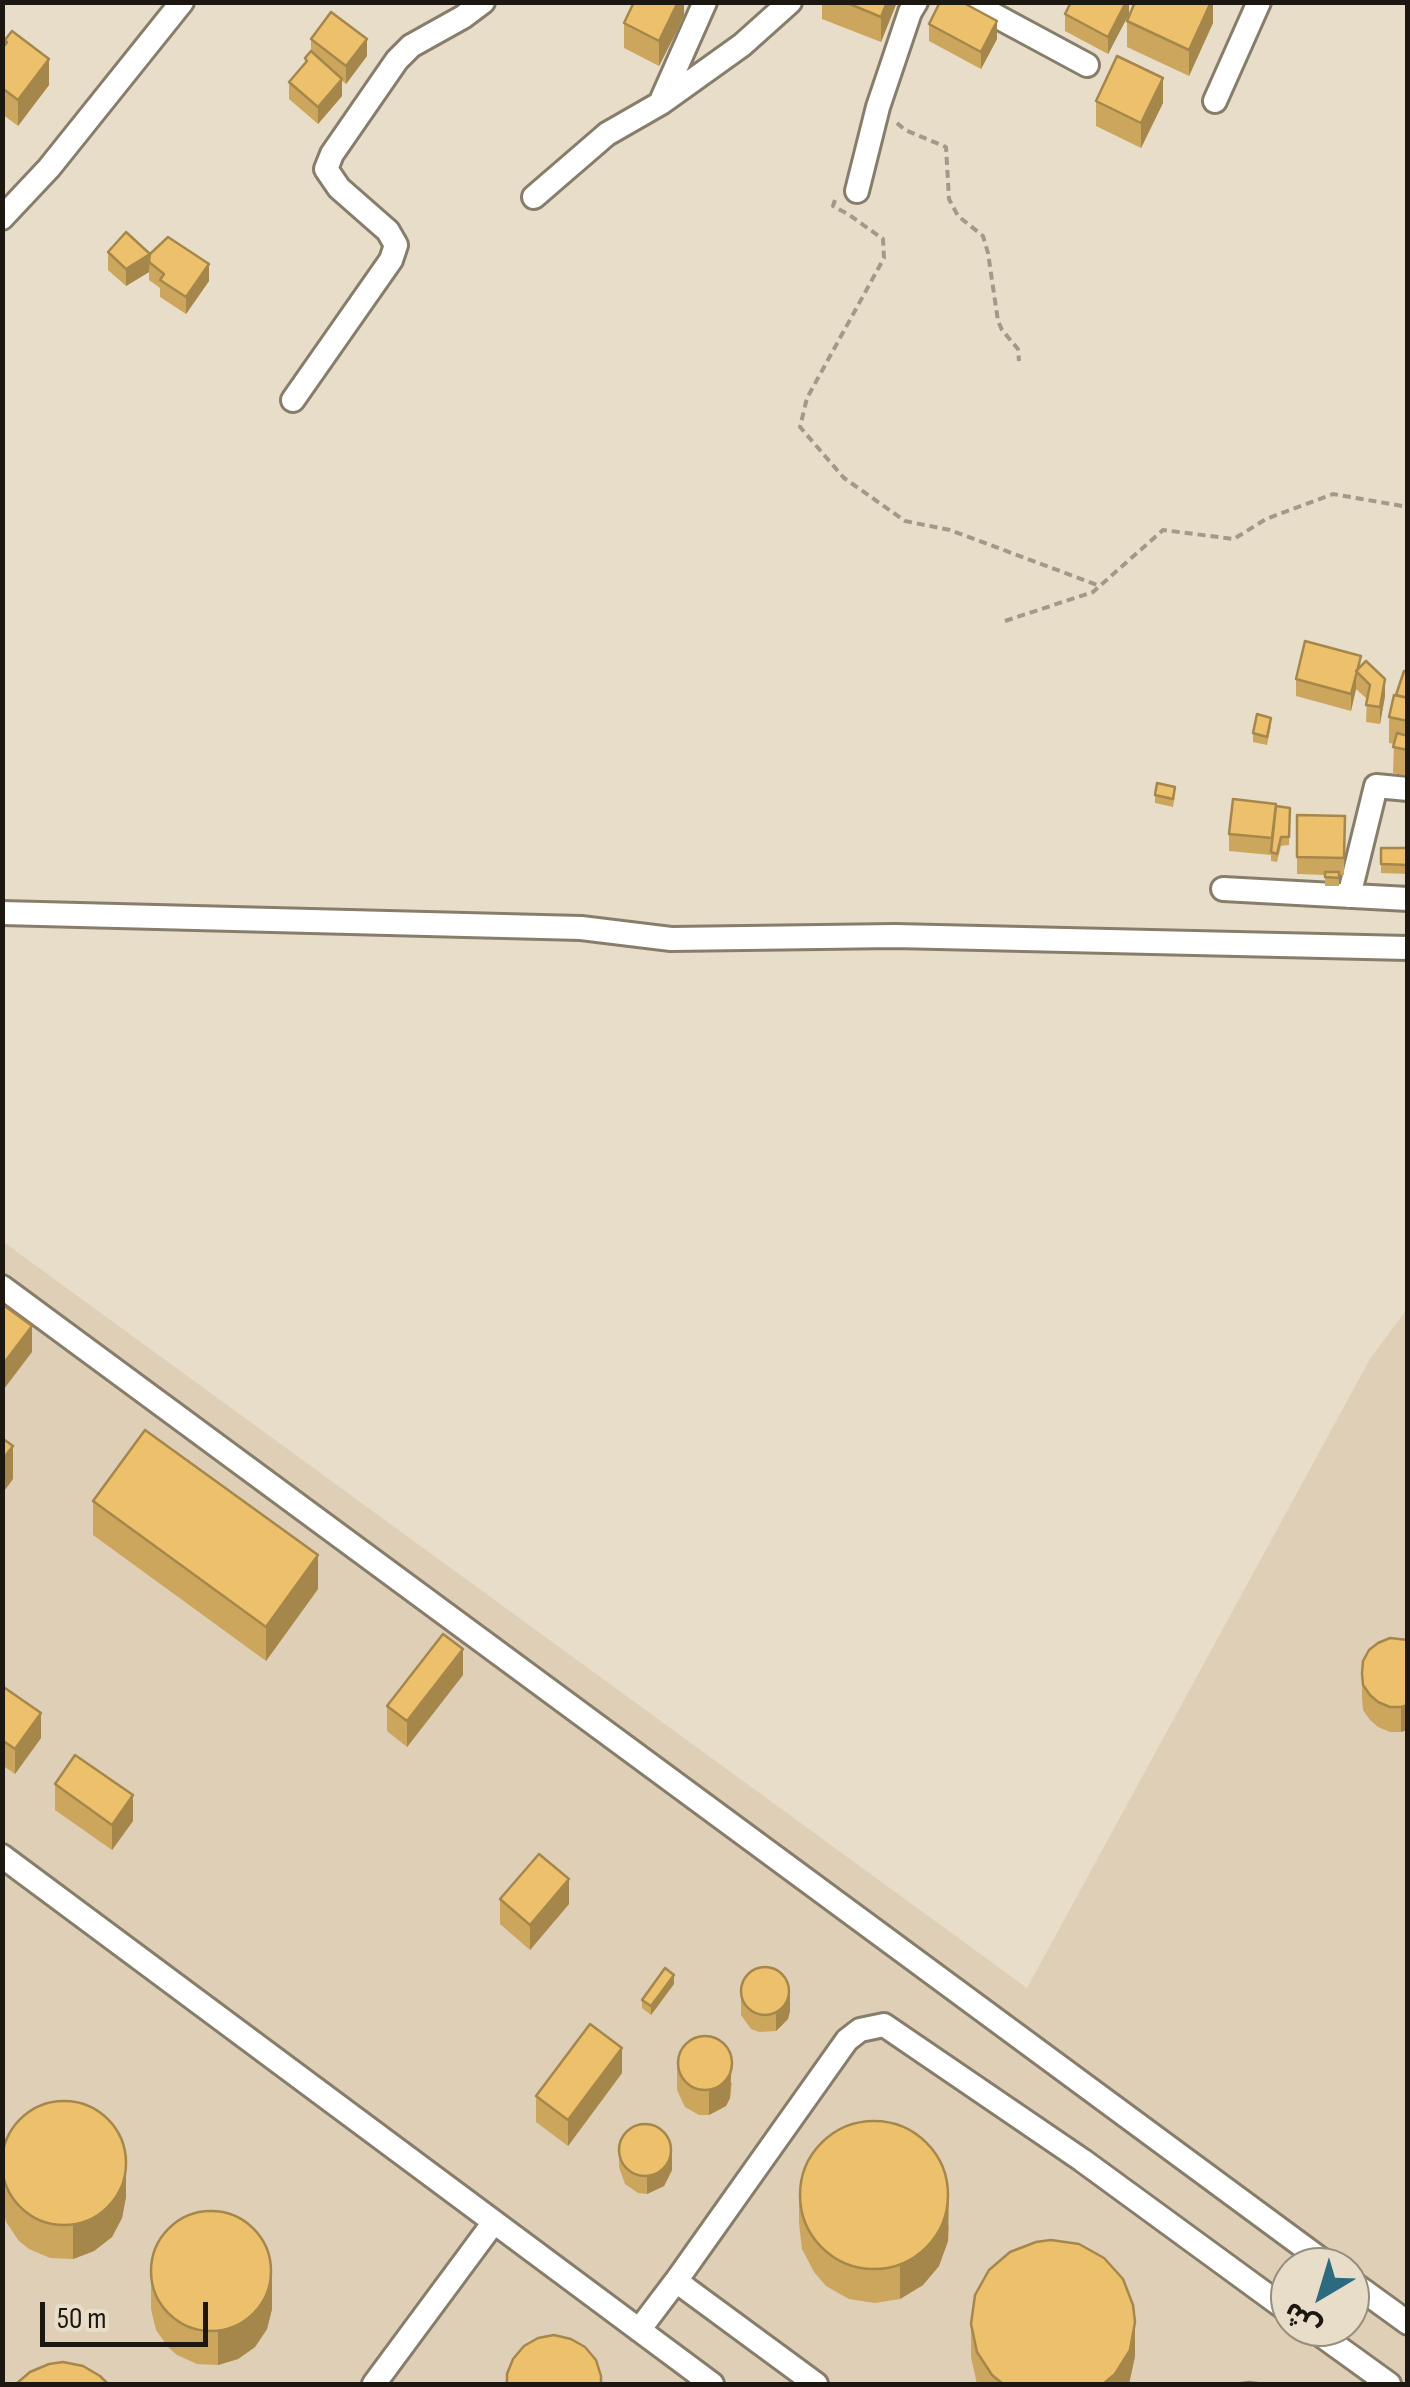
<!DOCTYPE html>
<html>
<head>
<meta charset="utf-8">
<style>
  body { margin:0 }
  #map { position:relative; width:1410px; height:2387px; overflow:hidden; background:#e8ddc9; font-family:"Sofia Sans Condensed","Noto Sans Arabic",sans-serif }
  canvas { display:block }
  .frame { position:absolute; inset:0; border:5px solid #1c1811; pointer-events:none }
  .north { position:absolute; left:1270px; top:2247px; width:100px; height:100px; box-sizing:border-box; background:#e8ddc9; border:2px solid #968e7f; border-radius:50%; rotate:218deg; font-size:28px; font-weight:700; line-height:40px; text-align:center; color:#1c1811 }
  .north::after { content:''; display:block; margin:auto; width:35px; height:45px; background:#2b6a7f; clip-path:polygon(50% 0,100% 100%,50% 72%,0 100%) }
  .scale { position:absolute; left:40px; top:2302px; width:168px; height:45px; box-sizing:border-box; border:5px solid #1c1811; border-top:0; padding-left:12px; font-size:30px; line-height:35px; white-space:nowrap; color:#1c1811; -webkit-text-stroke:8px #e8ddc9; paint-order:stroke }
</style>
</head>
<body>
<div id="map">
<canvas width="1410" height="2387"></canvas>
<div class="frame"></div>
<div class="north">ش</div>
<div class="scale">50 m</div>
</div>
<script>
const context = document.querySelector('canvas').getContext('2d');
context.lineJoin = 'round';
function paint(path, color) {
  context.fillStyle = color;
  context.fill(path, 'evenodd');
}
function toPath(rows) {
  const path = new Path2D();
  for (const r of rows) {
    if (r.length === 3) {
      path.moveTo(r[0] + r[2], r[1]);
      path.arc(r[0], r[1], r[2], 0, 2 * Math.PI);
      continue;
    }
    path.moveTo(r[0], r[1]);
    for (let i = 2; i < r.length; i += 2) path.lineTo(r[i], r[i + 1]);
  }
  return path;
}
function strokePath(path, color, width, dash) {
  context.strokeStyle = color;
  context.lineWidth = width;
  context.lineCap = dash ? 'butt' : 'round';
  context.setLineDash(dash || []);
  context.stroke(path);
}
paint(toPath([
  [2,1241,1027,1988,1370,1359,1407,1309,1407,2384,3,2384],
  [1290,2267,1350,2267,1350,2327,1290,2327]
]), '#decfb6');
const minor = toPath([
  [970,2,1087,65],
  [662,99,705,2],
  [1215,101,1259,2],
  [857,191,878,107,910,12,916,2],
  [534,197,607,134,661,103,742,45,790,2],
  [2,218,49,168,182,2],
  [293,400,391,260,396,245,388,231,339,188,326,169,332,154,397,60,411,46,463,17,483,2],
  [1223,889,1408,899],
  [1349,896,1376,786,1408,789],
  [2,913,581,928,671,939,895,936,1408,948],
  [2,1287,1331,2267],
  [2,1856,712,2384],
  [676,2281,816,2384],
  [1350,2281,1408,2323],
  [1310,2327,1389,2384],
  [639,2330,676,2281,847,2040,860,2030,884,2025,1082,2160,1290,2312],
  [374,2384,494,2222]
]);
strokePath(minor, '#877d6b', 28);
strokePath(toPath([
  [897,123,905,130,946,147,949,199,958,216,983,236,988,253,998,321,1002,330,1018,349,1019,361],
  [835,200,833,206,848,214,883,239,884,258,807,398,800,427,844,478,905,521,950,530,1100,586],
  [1005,621,1093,592,1163,530,1234,539,1266,519,1333,494,1408,507]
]), '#a19989', 4, [8, 5]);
strokePath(minor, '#fff', 22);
paint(toPath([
  [684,2,684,17,659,66,624,48,624,23],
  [822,2,897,2,881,42,822,19],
  [1129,2,1129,14,1108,54,1065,31,1065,14],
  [1213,2,1213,23,1189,76,1127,47,1127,21],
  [929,24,997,39,981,69,929,41],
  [12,31,49,85,18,126,2,114,2,49,4,41],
  [311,39,367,56,346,84,342,81,342,96,318,124,289,99,289,82,305,63,305,58,311,52],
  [1096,101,1163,103,1141,148,1096,126],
  [1408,122,1408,151,1406,150,1406,125],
  [108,252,150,254,209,281,186,314,160,297,160,288,149,280,149,272,126,286,108,270],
  [1361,666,1385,696,1380,724,1366,722,1367,699,1356,689,1351,711,1296,696,1296,679],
  [1408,672,1408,776,1393,773,1394,744,1389,743,1389,717],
  [1271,726,1267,745,1253,742,1253,733],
  [1155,795,1175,795,1173,807,1155,803],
  [1276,806,1290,808,1289,845,1281,846,1277,862,1271,861,1271,855,1229,851,1229,834],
  [1297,815,1345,816,1344,875,1339,875,1339,886,1325,886,1325,875,1297,874],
  [1381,848,1408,848,1408,874,1381,873],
  [93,1501,318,1589,266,1661,93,1535],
  [1407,1640,1401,1732,1390,1732,1378,1727,1370,1720,1363,1710,1362,1698,1362,1673],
  [463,1675,407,1747,387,1731,387,1706],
  [2,1686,41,1738,15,1774,2,1765],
  [55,1784,133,1821,112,1850,55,1810],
  [500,1899,569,1904,530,1950,500,1924],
  [674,1984,651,2015,642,2008,642,2000],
  [741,1998,790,2011,788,2019,776,2031,759,2032,751,2029,741,2015],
  [677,2064,732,2083,730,2098,726,2106,709,2115,699,2115,685,2107,677,2090],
  [622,2073,568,2146,536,2122,536,2096],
  [619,2150,672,2170,664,2186,647,2194,638,2193,625,2184,619,2167],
  [2,2156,126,2197,122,2218,112,2237,94,2251,73,2259,50,2258,29,2249,19,2241,6,2222,2,2206],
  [799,2190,949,2225,948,2241,939,2266,923,2285,900,2299,875,2303,849,2299,826,2286,814,2272,802,2249,799,2223],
  [151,2275,272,2309,267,2329,255,2347,238,2359,218,2365,197,2364,177,2355,168,2347,156,2330,151,2309],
  [971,2324,1135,2356,1129,2384,977,2384,971,2357]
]), '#cca65c');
paint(toPath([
  [678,2,684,2,684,17,659,66,659,41],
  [887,2,897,2,881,42,881,17],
  [1126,2,1129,2,1129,14,1108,54,1108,37],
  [1211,2,1213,2,1213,23,1189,76,1189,50],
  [997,21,997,39,981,69,981,52],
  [367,39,367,56,346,84,346,66],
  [49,59,49,85,18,126,18,100],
  [1163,78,1163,103,1141,148,1141,123],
  [342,79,342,96,318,124,318,107],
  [150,254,149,272,126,286,126,269],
  [209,264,209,281,186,314,186,297],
  [1356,675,1356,689,1351,711,1351,694],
  [1385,679,1385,696,1380,724,1380,707],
  [32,1326,32,1352,4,1389,4,1363],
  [13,1446,13,1479,2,1494,2,1460],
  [318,1555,318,1589,266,1661,266,1627],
  [463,1649,463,1675,407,1747,407,1721],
  [1408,1705,1408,1730,1401,1732,1401,1707],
  [41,1713,41,1738,15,1774,15,1749],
  [133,1795,133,1821,112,1850,112,1825],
  [569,1879,569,1904,530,1950,530,1925],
  [674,1975,674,1984,651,2015,651,2006],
  [790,1994,790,2011,788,2019,776,2031,776,2014],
  [622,2048,622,2073,568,2146,568,2120],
  [732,2057,730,2098,726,2106,709,2115,709,2090],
  [672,2153,672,2170,664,2186,647,2194,647,2177],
  [126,2163,126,2197,122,2218,112,2237,94,2251,73,2259,73,2225],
  [949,2191,948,2241,939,2266,923,2285,900,2299,900,2265],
  [272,2275,272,2309,267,2329,255,2347,238,2359,218,2365,218,2332],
  [1135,2322,1135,2356,1129,2384,1103,2384]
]), '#a6874b');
const building = toPath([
  [634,2,678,2,659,41,624,23,634,2],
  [845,2,887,2,881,17,845,2],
  [940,2,962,2,997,21,981,52,929,24,940,2],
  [1071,2,1126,2,1108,37,1065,14,1071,2],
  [1135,2,1211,2,1189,50,1127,21,1135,2],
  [331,12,367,39,346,66,311,39,331,12],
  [12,31,49,59,18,100,2,88,2,49,7,42,4,41,12,31],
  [311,51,342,79,318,107,289,82,307,61,305,58,311,51],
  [1117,56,1163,78,1141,123,1096,101,1117,56],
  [126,232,150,254,168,237,209,264,186,297,160,280,164,274,149,262,150,254,126,269,108,252,126,232],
  [1305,641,1361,656,1351,694,1296,679,1305,641],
  [1366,661,1385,679,1380,707,1366,705,1370,685,1356,671,1366,661],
  [1404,671,1408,672,1408,698,1396,695,1404,671],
  [1394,695,1408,698,1408,721,1389,717,1394,695],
  [1257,714,1271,718,1267,737,1253,733,1257,714],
  [1397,733,1408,736,1408,750,1393,747,1397,733],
  [1157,783,1175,787,1173,799,1155,795,1157,783],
  [1233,799,1276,804,1272,838,1229,834,1233,799],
  [1276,806,1290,808,1289,837,1281,837,1277,854,1271,852,1276,806],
  [1297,815,1345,816,1344,858,1297,857,1297,815],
  [1381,848,1408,848,1408,865,1381,864,1381,848],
  [1325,872,1339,872,1339,878,1325,877,1325,872],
  [2,1304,32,1326,4,1363,2,1362,2,1304],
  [145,1430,318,1555,266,1627,93,1501,145,1430],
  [2,1438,13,1446,2,1460,2,1438],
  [443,1634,463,1649,407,1721,387,1706,443,1634],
  [1390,1638,1408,1640,1408,1705,1401,1707,1390,1707,1378,1702,1370,1695,1363,1685,1362,1673,1363,1661,1369,1650,1378,1643,1390,1638],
  [2,1686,41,1713,15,1749,2,1740,2,1686],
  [75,1755,133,1795,112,1825,55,1784,75,1755],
  [539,1854,569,1879,530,1925,500,1899,539,1854],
  [765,1991,24],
  [665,1968,674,1975,651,2006,642,2000,665,1968],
  [590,2024,622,2048,568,2120,536,2096,590,2024],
  [705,2063,27],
  [64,2163,62],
  [874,2195,74],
  [645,2150,26],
  [211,2271,60],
  [1051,2240,1079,2244,1104,2258,1123,2279,1133,2305,1135,2322,1130,2350,1115,2374,1103,2384,1003,2384,992,2375,977,2352,971,2324,975,2295,989,2270,1010,2252,1036,2242,1051,2240],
  [554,2335,571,2339,585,2347,596,2360,601,2376,601,2384,507,2384,507,2374,513,2359,524,2346,538,2338,554,2335],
  [63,2362,83,2366,100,2376,108,2384,16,2384,30,2372,49,2364,63,2362],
  [1249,2382,1265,2384,1231,2384,1233,2384,1249,2382]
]);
paint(building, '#edc16b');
strokePath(building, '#a6874b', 2.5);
</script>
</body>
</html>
